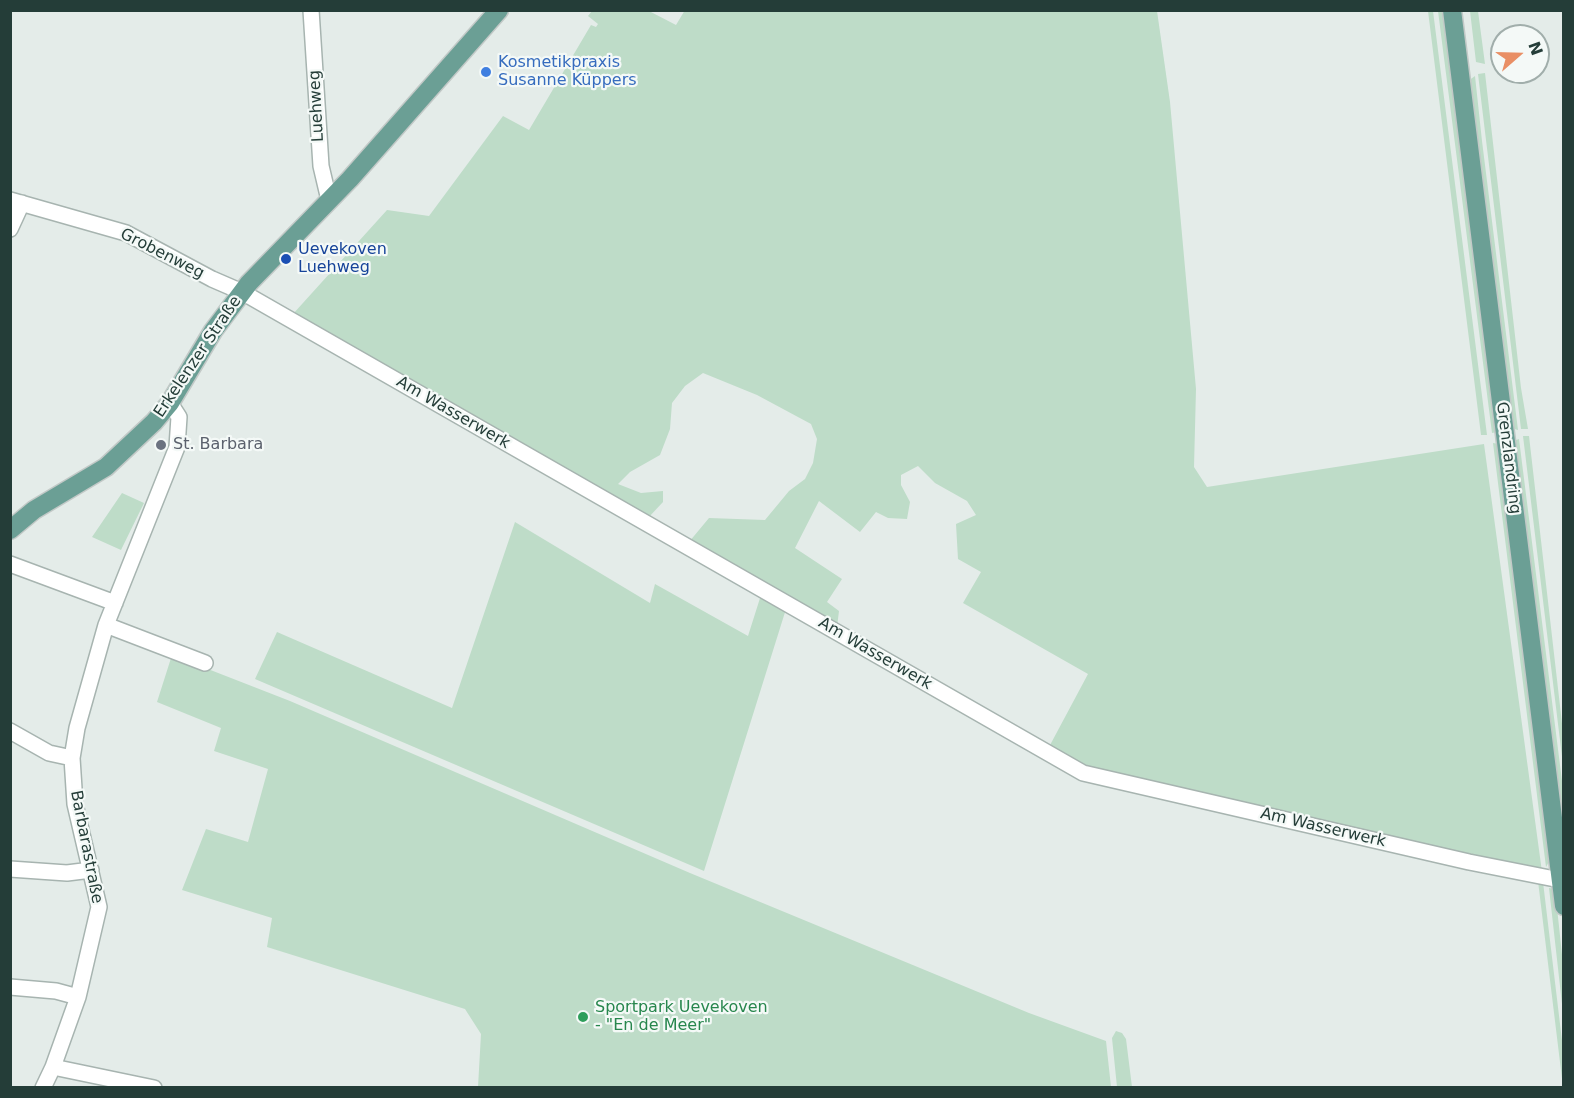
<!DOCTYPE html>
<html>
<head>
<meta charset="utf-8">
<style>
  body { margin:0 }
  #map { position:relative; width:1574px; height:1098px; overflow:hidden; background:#e4ece9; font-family:"DejaVu Sans",sans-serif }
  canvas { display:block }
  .frame { position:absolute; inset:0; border:12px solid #243d38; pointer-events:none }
  .north { position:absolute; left:1490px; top:24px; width:60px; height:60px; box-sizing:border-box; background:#f4f9f7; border:2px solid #a1aeab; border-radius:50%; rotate:70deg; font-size:16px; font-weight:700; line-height:24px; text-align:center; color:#243d38 }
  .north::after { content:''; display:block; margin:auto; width:21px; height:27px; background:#e98f65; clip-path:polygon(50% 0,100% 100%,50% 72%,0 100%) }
</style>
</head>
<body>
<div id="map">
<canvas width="1574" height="1098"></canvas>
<div class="frame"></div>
<div class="north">N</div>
</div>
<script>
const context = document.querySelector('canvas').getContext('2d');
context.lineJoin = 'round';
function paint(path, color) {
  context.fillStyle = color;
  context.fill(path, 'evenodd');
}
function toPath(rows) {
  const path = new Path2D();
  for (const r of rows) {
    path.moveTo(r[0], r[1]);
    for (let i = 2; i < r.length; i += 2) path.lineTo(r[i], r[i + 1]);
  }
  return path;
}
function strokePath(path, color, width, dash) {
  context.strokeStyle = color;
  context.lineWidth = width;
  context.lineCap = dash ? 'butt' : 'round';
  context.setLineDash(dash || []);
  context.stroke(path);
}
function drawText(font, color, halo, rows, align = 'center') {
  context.font = font + ' "DejaVu Sans",sans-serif';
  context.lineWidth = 4.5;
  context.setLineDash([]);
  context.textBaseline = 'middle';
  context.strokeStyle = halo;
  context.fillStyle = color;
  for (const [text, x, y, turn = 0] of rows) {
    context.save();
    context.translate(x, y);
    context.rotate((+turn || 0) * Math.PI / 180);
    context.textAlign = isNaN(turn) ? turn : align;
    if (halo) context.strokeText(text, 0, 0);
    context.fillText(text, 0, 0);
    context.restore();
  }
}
paint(toPath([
  [685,10,1157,11,1170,102,1196,389,1194,467,1207,487,1484,444,1542,872,1091,769,1049,747,1088,674,963,603,981,572,958,559,956,524,976,515,967,501,935,483,918,466,901,475,901,485,910,502,907,519,888,518,876,512,860,532,819,501,795,548,842,579,827,602,839,611,837,627,689,542,709,518,765,520,789,491,805,479,813,463,817,439,811,424,757,395,703,373,685,386,672,403,670,429,660,455,630,472,618,484,641,493,663,491,663,502,648,518,293,314,387,210,429,216,503,116,529,130,591,25,596,27,598,24,588,16,592,11,649,11,676,25],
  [1428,11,1433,11,1487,435,1481,435],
  [1438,11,1443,11,1497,432,1492,433],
  [1470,11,1478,11,1485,64,1476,62],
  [1485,73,1521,388,1528,429,1521,429,1478,74],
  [1475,76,1482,141,1518,430,1511,428,1468,81],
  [1523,436,1529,436,1563,732,1563,765],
  [1519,439,1563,789,1563,846,1513,441],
  [1493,443,1499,444,1550,860,1546,867],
  [122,493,144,503,121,550,92,537],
  [515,522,650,603,655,584,748,636,761,595,786,609,704,871,255,679,277,632,452,708],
  [172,655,290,701,690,873,1029,1013,1106,1041,1111,1087,478,1087,481,1034,465,1009,267,947,272,918,182,890,206,829,248,842,268,769,214,751,221,728,157,702],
  [1538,881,1543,882,1563,1049,1563,1087],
  [1549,888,1555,889,1563,964,1563,1013],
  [1116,1031,1122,1033,1126,1039,1132,1087,1117,1087,1112,1038]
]), '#bedcc8');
const minor = toPath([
  [311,10,321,166,329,200],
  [10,200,126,233,212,279,242,292,1083,773,1469,862,1560,880],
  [10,229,22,203],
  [10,564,115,603],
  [106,625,205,663],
  [10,731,49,753,72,758],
  [10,869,67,873,91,870],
  [10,987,56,991,78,997],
  [53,1067,154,1088],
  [43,1088,53,1067,78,997,99,907,75,804,72,758,77,728,106,625,177,447,179,417,170,403]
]);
const major = toPath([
  [1452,10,1564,906],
  [10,530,34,510,106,467,154,422,170,403,213,331,249,283,350,179,499,10]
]);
strokePath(minor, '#a7b4b0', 18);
strokePath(major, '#c2c9c7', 21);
strokePath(minor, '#fff', 15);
strokePath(major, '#6b9f95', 18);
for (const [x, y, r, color] of [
  [486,72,6,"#3f7fe0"],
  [286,259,6,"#1a4fb4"],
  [161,445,6,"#6b7280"],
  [583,1017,6,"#2e9e5b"]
]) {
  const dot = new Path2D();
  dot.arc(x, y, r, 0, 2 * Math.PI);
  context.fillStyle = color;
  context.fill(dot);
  strokePath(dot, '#f4f9f7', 2);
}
drawText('16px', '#366cbe', '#f4f9f7', [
  ["Kosmetikpraxis",498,63],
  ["Susanne Küppers",498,81]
], 'left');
drawText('16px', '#243d38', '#f4f9f7', [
  ["Luehweg",317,106,-93],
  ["Grobenweg",162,254,27],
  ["Erkelenzer Straße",198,357,-56],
  ["Am Wasserwerk",453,413,30],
  ["Grenzlandring",1508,458,83],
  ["Am Wasserwerk",875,654,30],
  ["Am Wasserwerk",1323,828,13],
  ["Barbarastraße",86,847,79]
]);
drawText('16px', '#164399', '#f4f9f7', [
  ["Uevekoven",298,250],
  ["Luehweg",298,268]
], 'left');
drawText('16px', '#5b616d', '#f4f9f7', [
  ["St. Barbara",173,445]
], 'left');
drawText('16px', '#27864d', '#f4f9f7', [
  ["Sportpark Uevekoven",595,1008],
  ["- \"En de Meer\"",595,1026]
], 'left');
</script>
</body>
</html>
